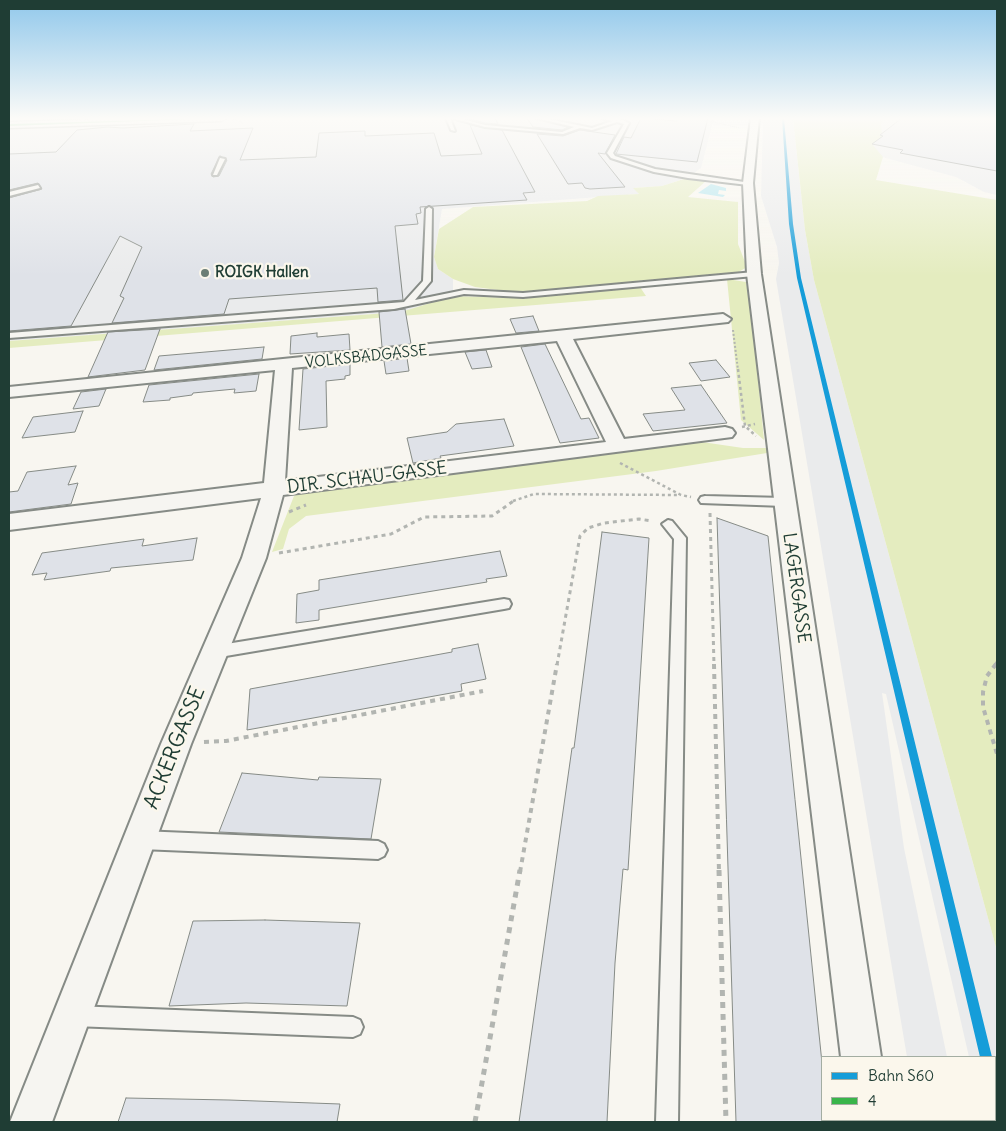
<!DOCTYPE html>
<html>
<head>
<meta charset="utf-8">
<style>
  body { margin:0 }
  #map { position:relative; width:1006px; height:1131px; overflow:hidden; background:#f8f6f0; font-family:Delius,sans-serif }
  canvas { display:block }
  .frame { position:absolute; inset:0; border:10px solid #1f3d34; pointer-events:none }
  .legend { position:absolute; left:821px; top:1056px; width:175px; height:65px; box-sizing:border-box; background:#fbf7ec; border:1px solid #a3ada2; margin:0; padding:6px 9px; list-style:none; font-size:15px; color:#1f3d34 }
  .legend li { display:flex; align-items:center; gap:10px; height:25px }
  .legend b { width:25px; border:1px solid #a3ada2 }
</style>
</head>
<body>
<div id="map">
<canvas width="1006" height="1131"></canvas>
<div class="frame"></div>
<ul class="legend">
<li><b style="height:6px;background:#159dd9"></b>Bahn S60</li>
<li><b style="height:6px;background:#39b54a"></b>4</li>
</ul>
</div>
<script>
const context = document.querySelector('canvas').getContext('2d');
context.lineJoin = 'round';
function paint(path, color) {
  context.fillStyle = color;
  context.fill(path, 'evenodd');
}
function toPath(rows) {
  const path = new Path2D();
  for (const r of rows) {
    path.moveTo(r[0], r[1]);
    for (let i = 2; i < r.length; i += 2) path.lineTo(r[i], r[i + 1]);
  }
  return path;
}
function strokePath(path, color, width, dash) {
  context.strokeStyle = color;
  context.lineWidth = width;
  context.lineCap = dash ? 'butt' : 'round';
  context.setLineDash(dash || []);
  context.stroke(path);
}
function drawText(font, color, halo, rows, align = 'center') {
  context.font = font + ' Delius,sans-serif';
  context.lineWidth = 4.5;
  context.setLineDash([]);
  context.textBaseline = 'middle';
  context.strokeStyle = halo;
  context.fillStyle = color;
  for (const [text, x, y, turn = 0] of rows) {
    context.save();
    context.translate(x, y);
    context.rotate((+turn || 0) * Math.PI / 180);
    context.textAlign = isNaN(turn) ? turn : align;
    if (halo) context.strokeText(text, 0, 0);
    context.fillText(text, 0, 0);
    context.restore();
  }
}
paint(toPath([
  [9,118,147,118,9,122],
  [267,118,714,118,701,168,687,178,662,186,634,188,639,194,442,209,434,257,438,269,453,279,453,296,401,312,9,341,9,128],
  [763,118,793,118,805,230,814,280,997,951,997,1122,984,1122,984,1120,995,1120,995,1057,969,1057,886,694,882,693,904,848,947,1057,907,1057,776,279,779,263,777,247,761,196],
  [828,118,997,118,997,195,984,192,956,177,867,153]
]), '#eaebec');
paint(toPath([
  [793,118,887,118,881,123,882,133,880,135,883,136,872,144,883,157,876,180,997,200,997,951,814,280,805,230],
  [687,178,706,181,688,197,738,202,738,244,747,267,737,273,636,281,646,296,9,348,9,341,401,312,453,296,515,298,513,292,475,287,453,279,438,269,434,257,439,229,473,207,587,201,598,196,639,194,633,188,662,186],
  [727,279,746,282,752,318,764,440,741,420],
  [702,442,743,448,767,448,767,453,656,471,306,516,289,529,283,549,272,552,294,496,300,492]
]), '#e4ecbf');
paint(toPath([
  [711,184,726,188,726,191,719,190,718,194,725,195,723,197,698,193]
]), '#afe5ef');
const building = toPath([
  [467,118,495,118,498,124,485,123,467,118],
  [527,118,534,118,568,127,562,130,533,127,527,118],
  [641,118,677,121,677,118,708,118,697,162,616,154,624,137,631,138,641,118],
  [902,118,997,118,997,171,900,153,903,150,872,144,883,136,880,135,902,118],
  [194,124,190,131,253,128,240,160,316,157,319,133,365,131,365,136,434,133,441,156,482,154,470,125,502,130,535,192,523,193,527,200,420,207,421,213,416,214,418,224,395,226,403,300,378,302,377,288,229,299,224,314,112,323,124,298,120,296,142,247,120,236,71,326,9,331,9,198,42,189,38,183,9,190,9,154,56,152,77,130,108,127,123,128,194,124],
  [220,156,227,160,219,176,213,177,211,174,220,156],
  [580,130,615,135,605,154,598,153,625,187,590,189,585,188,582,183,568,184,537,134,563,136,580,130],
  [405,309,411,344,382,347,379,312,405,309],
  [533,316,539,331,516,333,510,319,533,316],
  [160,329,145,370,88,377,108,332,160,329],
  [317,333,317,337,349,334,350,350,290,354,291,336,317,333],
  [545,344,581,419,589,418,599,438,560,443,521,347,545,344],
  [264,347,262,359,154,370,159,356,264,347],
  [486,350,492,367,472,369,465,352,486,350],
  [407,358,409,371,386,374,384,361,407,358],
  [716,360,730,377,701,381,689,363,716,360],
  [350,364,350,375,345,376,345,379,326,381,327,427,299,430,303,369,350,364],
  [259,374,256,391,234,393,235,389,193,393,192,395,170,398,170,400,143,402,149,385,259,374],
  [701,385,727,423,653,431,643,414,685,410,671,388,701,385],
  [106,389,99,406,73,409,81,392,106,389],
  [83,411,75,432,22,438,33,417,83,411],
  [504,419,514,446,440,456,441,458,413,463,407,438,447,432,456,424,504,419],
  [76,466,68,485,78,483,71,504,9,512,9,492,18,491,27,472,76,466],
  [717,518,768,536,822,1063,822,1122,736,1122,717,518],
  [602,532,649,538,628,870,623,869,615,963,607,1122,519,1122,572,748,574,748,602,532],
  [197,538,193,560,111,568,110,571,44,580,47,573,32,575,42,553,144,539,142,546,197,538],
  [500,551,507,576,486,579,487,582,319,610,319,620,296,623,297,594,319,590,319,580,500,551],
  [478,644,486,679,461,684,462,691,247,730,250,689,452,652,452,649,478,644],
  [242,773,318,780,319,777,381,779,371,839,219,832,242,773],
  [265,920,360,923,347,1006,246,1003,169,1006,193,921,265,920],
  [126,1098,229,1100,340,1104,337,1122,118,1122,126,1098]
]);
paint(building, '#dfe2e8');
strokePath(building, '#868b86', 1);
const lane = toPath([
  [82,118,86,118,79,124,75,124,82,118],
  [446,118,450,118,455,131,451,130,446,118],
  [452,118,458,118,485,125,562,132,574,127,536,118,543,118,592,128,612,121,601,118,620,119,629,123,613,153,615,156,655,169,751,183,748,185,688,178,654,172,611,158,607,153,624,124,617,122,592,130,580,128,563,134,485,127,452,118],
  [220,158,225,159,217,175,213,175,220,158],
  [38,185,40,188,9,196,9,192,38,185],
  [429,207,432,209,431,281,415,300,464,290,523,293,754,272,758,274,754,276,523,297,464,294,394,309,9,338,9,333,404,302,423,281,426,209,429,207],
  [705,496,784,498,790,502,784,506,701,503,699,500,701,497,705,496],
  [668,520,672,521,686,538,678,1122,656,1122,674,539,662,524,668,520],
  [504,599,509,600,511,604,509,608,504,609,214,658,209,656,207,652,209,648,214,646,504,599],
  [141,831,378,841,384,844,387,850,384,856,378,859,141,849,135,846,132,840,135,834,141,831],
  [74,1006,353,1017,360,1020,363,1027,360,1034,353,1037,74,1026,67,1023,64,1016,67,1009,74,1006]
]);
const street = toPath([
  [751,118,759,118,753,183,761,274,881,1057,841,1057,747,274,743,183,751,118],
  [723,314,731,319,728,322,573,339,624,439,725,427,732,429,735,433,732,437,283,495,266,558,191,744,52,1122,10,1122,161,744,242,558,261,498,9,530,9,514,264,483,275,370,9,397,9,387,723,314],
  [557,341,606,442,285,481,292,368,557,341],
  [849,1120,891,1120,891,1122,849,1122,849,1120]
]);
const secondary = toPath([
  [141,118,226,118,221,121,9,128,9,122,141,118]
]);
strokePath(lane, '#868b86', 4);
strokePath(street, '#868b86', 4);
strokePath(secondary, '#868b86', 3);
strokePath(toPath([
  [661,118,708,121,740,128],
  [234,119,258,118],
  [241,119,240,122,244,124]
]), '#b2b5b1', 1, [1, 1]);
strokePath(toPath([
  [733,330,738,370]
]), '#b2b5b1', 2, [2, 2]);
strokePath(toPath([
  [738,369,745,426,756,436],
  [742,427,755,424],
  [620,463,681,495,691,497],
  [513,501,534,494,679,495]
]), '#b2b5b1', 2.5, [3, 3]);
strokePath(toPath([
  [289,512,306,505],
  [710,513,714,665],
  [279,553,391,534,424,517,492,516,515,500],
  [557,665,580,536,588,528,604,523,639,519,652,521],
  [995,665,997,662]
]), '#b2b5b1', 3, [4, 4]);
strokePath(toPath([
  [714,664,719,872],
  [996,664,987,676,983,692,983,707,997,754],
  [204,742,226,741,483,691],
  [520,872,557,664]
]), '#b2b5b1', 4, [5, 5]);
strokePath(toPath([
  [719,870,726,1122],
  [475,1122,520,870]
]), '#b2b5b1', 5, [6, 6]);
paint(lane, '#f6f5f1');
paint(street, '#f6f5f1');
paint(secondary, '#f6f5f1');
paint(toPath([
  [212,118,222,118,9,126,9,124,212,118]
]), '#39b54a');
paint(toPath([
  [782,118,784,118,793,224,801,278,992,1057,980,1057,797,278,789,224,782,118]
]), '#159dd9');
const sky = context.createLinearGradient(0, 0, 0, 276);
sky.addColorStop(0, '#91c8eb');
sky.addColorStop(0.43, '#fcfbf8');
sky.addColorStop(1, '#fcfbf800');
context.fillStyle = sky;
context.fillRect(0, 0, 1006, 276);
for (const [x, y, r, color] of [
  [205,273,5,"#6b7e76"]
]) {
  const dot = new Path2D();
  dot.arc(x, y, r, 0, 2 * Math.PI);
  context.fillStyle = color;
  context.fill(dot);
  strokePath(dot, '#fbf7ec', 2);
}
drawText('bold 15px', '#1f3d34', '#fbf7ec', [
  ["ROIGK Hallen",215,273]
], 'left');
drawText('15px', '#1f3d34', '#fbf7ec', [
  ["VOLKSBADGASSE",366,357,-6]
]);
drawText('18px', '#1f3d34', '#fbf7ec', [
  ["DIR. SCHAU-GASSE",367,478,-7],
  ["LAGERGASSE",796,588,82]
]);
drawText('21px', '#1f3d34', '#fbf7ec', [
  ["ACKERGASSE",175,748,-68]
]);
</script>
</body>
</html>
